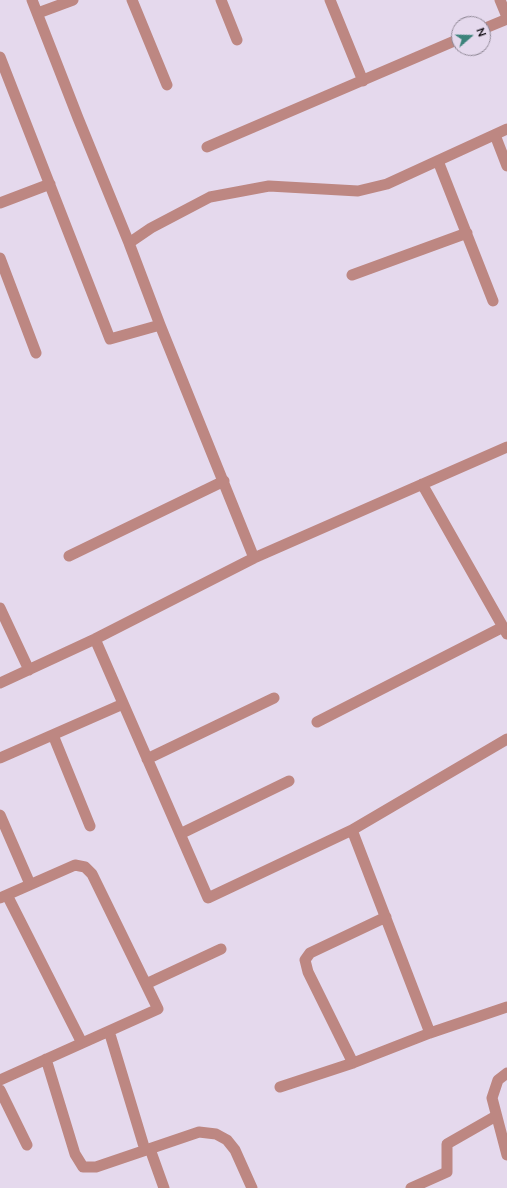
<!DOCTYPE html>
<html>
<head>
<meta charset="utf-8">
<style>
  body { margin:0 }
  #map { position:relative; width:507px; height:1188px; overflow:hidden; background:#e5d9ed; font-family:Lato,sans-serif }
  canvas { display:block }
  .north { position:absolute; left:451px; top:16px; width:40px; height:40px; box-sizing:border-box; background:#e5d9ed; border:1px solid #8f8795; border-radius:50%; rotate:70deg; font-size:11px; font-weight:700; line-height:16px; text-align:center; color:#0f0b11 }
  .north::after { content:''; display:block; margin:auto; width:14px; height:18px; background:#3c837b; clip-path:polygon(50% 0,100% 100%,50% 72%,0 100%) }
</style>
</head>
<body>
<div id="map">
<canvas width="507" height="1188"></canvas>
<div class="north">N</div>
</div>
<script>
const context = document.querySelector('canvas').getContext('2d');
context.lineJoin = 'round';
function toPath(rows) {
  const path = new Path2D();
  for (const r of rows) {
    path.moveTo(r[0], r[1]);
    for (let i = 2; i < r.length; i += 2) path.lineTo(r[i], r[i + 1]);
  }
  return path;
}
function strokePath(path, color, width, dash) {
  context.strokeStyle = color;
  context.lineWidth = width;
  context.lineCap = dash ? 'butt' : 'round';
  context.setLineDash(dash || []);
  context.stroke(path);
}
strokePath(toPath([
  [32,0,78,118,129,243,160,325,254,558],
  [132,0,167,85],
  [221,0,237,40],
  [330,0,363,81],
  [38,13,73,0],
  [483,29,507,19],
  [0,57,110,339,160,325],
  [495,135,507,166],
  [207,147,459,39],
  [438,161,493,301],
  [0,203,50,184],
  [129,243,151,228,210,197,269,186,358,191,387,184,507,129],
  [0,258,36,353],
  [352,275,467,233],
  [422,484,507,634],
  [69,556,224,481],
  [0,608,29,670],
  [95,639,208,898,352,830],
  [0,683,95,639,254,558,507,447],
  [317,722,503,627],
  [53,735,90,826],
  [0,758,123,704],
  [147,759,274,698],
  [0,815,30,884],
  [180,834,289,781],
  [7,895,82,1043],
  [0,898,75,865,85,867,92,874,158,1009,0,1080],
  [146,984,221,949],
  [109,1031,145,1150],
  [430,1033,352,830,507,739],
  [46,1059,75,1154,83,1167,96,1167,199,1132,216,1134,227,1140,235,1150,252,1188],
  [353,1063,308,972,305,960,310,953,386,917],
  [507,1073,498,1080,492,1098,507,1155],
  [280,1087,353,1063,430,1033,507,1007],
  [0,1090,27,1145],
  [150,1149,164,1188],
  [411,1188,447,1172,447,1144,496,1116]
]), '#bd8782', 11);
strokePath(toPath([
  [500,0,507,17]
]), '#bd8782', 11);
</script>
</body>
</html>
